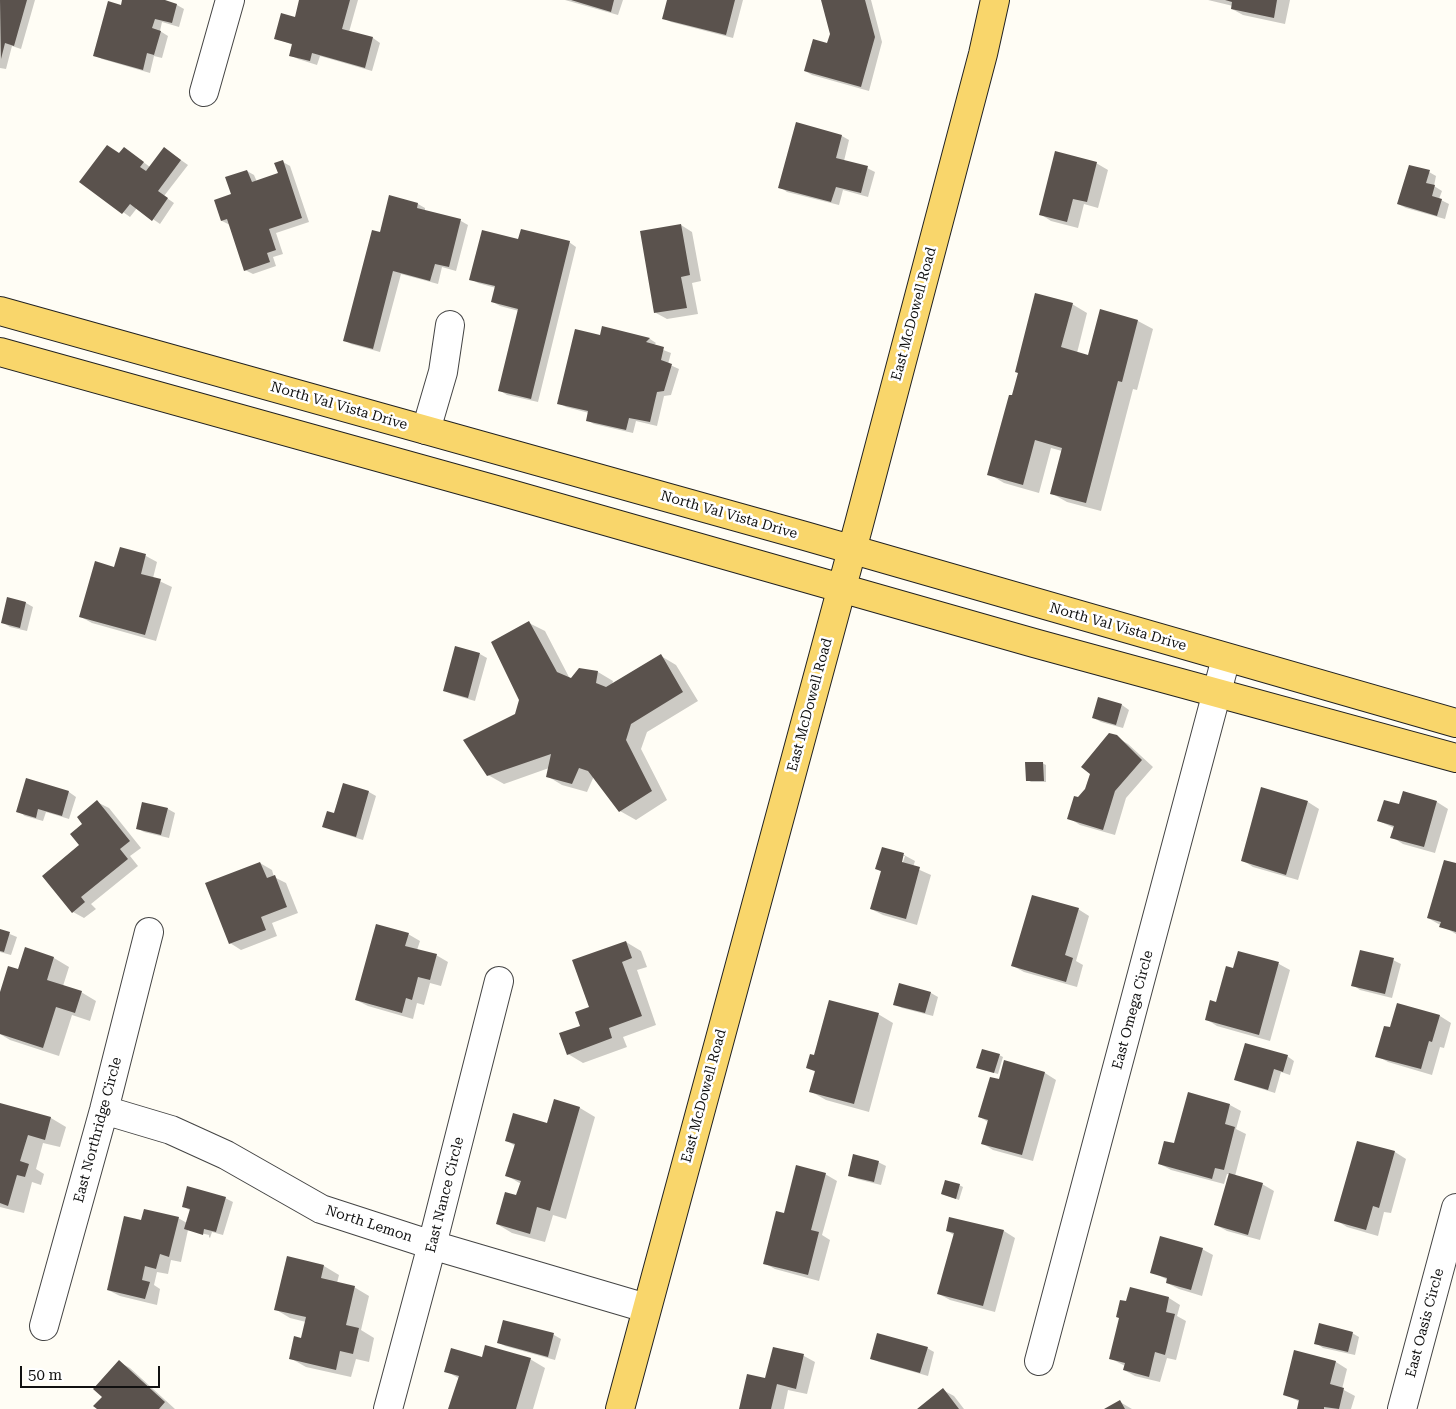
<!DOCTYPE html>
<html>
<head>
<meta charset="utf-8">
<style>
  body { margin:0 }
  #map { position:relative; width:1456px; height:1409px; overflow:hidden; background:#fffdf5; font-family:"Roboto Serif",serif }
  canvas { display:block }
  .scale { position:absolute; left:20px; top:1366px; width:140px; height:22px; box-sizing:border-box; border:2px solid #111; border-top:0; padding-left:6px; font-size:15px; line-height:18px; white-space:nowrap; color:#111; -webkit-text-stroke:4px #fff; paint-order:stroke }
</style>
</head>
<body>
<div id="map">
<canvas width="1456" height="1409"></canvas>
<div class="scale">50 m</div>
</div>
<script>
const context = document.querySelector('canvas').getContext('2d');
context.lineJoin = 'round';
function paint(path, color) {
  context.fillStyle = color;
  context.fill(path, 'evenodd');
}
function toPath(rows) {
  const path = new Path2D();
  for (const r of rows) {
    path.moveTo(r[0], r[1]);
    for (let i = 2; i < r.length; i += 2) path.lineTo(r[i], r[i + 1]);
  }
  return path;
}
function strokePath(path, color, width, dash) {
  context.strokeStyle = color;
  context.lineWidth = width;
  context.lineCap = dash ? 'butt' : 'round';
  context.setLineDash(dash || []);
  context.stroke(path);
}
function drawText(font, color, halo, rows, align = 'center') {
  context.font = font + ' "Roboto Serif",serif';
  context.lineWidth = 5;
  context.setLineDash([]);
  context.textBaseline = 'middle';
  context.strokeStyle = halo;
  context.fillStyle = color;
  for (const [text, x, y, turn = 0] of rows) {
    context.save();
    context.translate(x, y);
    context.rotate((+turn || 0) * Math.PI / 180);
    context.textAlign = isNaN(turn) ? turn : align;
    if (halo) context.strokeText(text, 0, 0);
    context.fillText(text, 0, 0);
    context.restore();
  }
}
paint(toPath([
  [0,0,35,0,21,49,12,46,6,69,0,68],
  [123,0,160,0,177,5,184,9,179,27,162,22,160,31,168,36,162,58,154,56,150,73,102,59,94,55,122,6],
  [301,0,358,0,349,32,373,38,380,43,372,71,320,56,317,65,298,59,290,55,293,45,275,38,296,18],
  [565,0,623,0,618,15],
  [668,0,743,0,733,38,671,22,663,18],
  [822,0,871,0,882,42,869,91,812,75,805,71,828,44,831,34],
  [1208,0,1290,0,1285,24,1243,15,1232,9,1233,6],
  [797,124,842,136,849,140,844,161,867,168,875,172,868,197,843,190,839,205,787,192,780,187],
  [131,153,150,167,171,153,188,165,164,196,174,203,160,224,137,208,130,217,81,182,120,154],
  [283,162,290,166,309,222,276,233,283,254,273,257,276,266,253,274,245,270,230,225,222,221,216,201,232,195,247,171,254,175,257,182,279,174],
  [1096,163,1108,170,1098,208,1084,204,1078,228,1051,221,1040,214],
  [1429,172,1436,176,1434,186,1442,191,1439,199,1449,204,1445,219,1406,208,1398,204],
  [390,197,418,204,425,208,425,211,461,221,468,225,456,271,442,267,438,284,401,274,380,352,351,344,344,340,381,233],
  [681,225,692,232,701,281,692,283,698,314,667,319,656,313],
  [519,241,569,242,576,247,538,402,507,395,499,390,519,311,500,306,493,302,496,288,478,283,471,279],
  [1072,304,1087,313,1077,353,1089,356,1101,311,1138,321,1153,329,1137,390,1133,389,1101,511,1067,502,1051,493,1062,451,1051,448,1039,493,1004,483,989,474,1013,397],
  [603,328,650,339,656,343,653,346,671,353,668,364,679,369,671,395,664,396,657,426,636,421,633,433,594,424,587,420,589,413,566,407,559,403,601,336],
  [120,549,146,556,157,562,153,578,172,587,156,641,92,623,81,617,115,568],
  [8,599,26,603,33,607,27,631,10,627,2,622],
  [529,623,545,631,570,679,598,672,613,681,612,685,661,656,676,665,698,701,647,732,641,749,667,800,636,820,620,811,594,776,587,792,562,785,547,776,549,768,504,784,488,775,516,715,520,700],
  [480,654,487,658,475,701,451,694,444,690],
  [1122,705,1129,710,1123,728,1101,722,1094,718],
  [1116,737,1128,744,1153,767,1126,798,1115,835,1080,825,1069,818,1079,799,1086,790],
  [1042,763,1046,765,1046,782,1031,782,1028,780],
  [27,780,69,792,76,797,69,819,46,812,43,821,25,816,18,811],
  [343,785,369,792,376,796,363,840,331,830,324,826,334,814],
  [1404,793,1437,802,1448,809,1435,853,1403,844,1392,837,1394,828,1379,821,1400,806],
  [97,802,109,808,141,848,130,856,138,866,91,904,96,909,84,918,73,912,81,846],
  [1308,802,1319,809,1298,880,1253,867,1242,860],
  [168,809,175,813,169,838,144,832,137,828],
  [904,855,915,861,913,867,931,875,917,925,883,915,871,909,882,872,877,869],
  [902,856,905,856,901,868],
  [260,863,272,870,274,877,286,883,298,913,272,923,277,936,241,950,230,943],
  [1456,864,1456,934,1428,918],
  [1078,909,1089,916,1076,961,1083,965,1077,987,1024,972,1013,966],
  [0,930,17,937,11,955,0,952],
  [408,934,420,941,417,950,436,955,448,962,441,986,430,983,424,1005,417,1003,413,1019,368,1006,356,1000],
  [626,942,641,951,647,967,637,970,656,1025,623,1037,627,1047,583,1063,568,1054,590,1008],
  [26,949,54,958,69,967,63,986,81,992,96,1001,90,1021,72,1015,59,1056,10,1040,0,1034,0,996,19,970],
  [1239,952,1279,964,1290,970,1270,1041,1217,1026,1206,1019,1217,1003,1234,970],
  [1393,960,1401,964,1392,998,1360,990,1353,985],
  [931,993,938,997,933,1016,902,1008,894,1004],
  [878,1014,893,1023,869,1112,826,1100,810,1091,816,1072,807,1068,815,1057],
  [1440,1016,1451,1023,1444,1048,1440,1047,1432,1075,1388,1062,1377,1056,1391,1029],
  [999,1055,1003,1057,998,1074,981,1069],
  [1287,1056,1294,1061,1290,1075,1281,1072,1275,1093,1243,1083,1236,1079],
  [1005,1062,1045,1073,1056,1080,1033,1161,993,1150,982,1143,988,1122,980,1117,1000,1081],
  [555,1100,580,1108,595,1117,566,1219,553,1215,545,1242,512,1233,497,1224,517,1197,521,1184,506,1175,515,1146,506,1140,547,1125],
  [0,1104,51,1118,66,1127,60,1147,43,1143,36,1169,44,1174,41,1185,32,1182,24,1213,0,1207],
  [1230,1105,1241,1111,1236,1129,1246,1134,1235,1176,1262,1184,1274,1191,1260,1240,1227,1231,1216,1225,1230,1174,1227,1174,1224,1184,1171,1170,1160,1164,1175,1145],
  [1358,1142,1395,1152,1406,1159,1391,1213,1384,1212,1378,1236,1347,1227,1336,1220],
  [878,1162,886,1166,881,1185,857,1179,849,1175],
  [825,1174,837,1181,822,1235,830,1240,819,1281,775,1269,764,1263,785,1215],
  [959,1185,963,1187,959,1200,942,1194],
  [225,1198,233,1202,223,1235,212,1232,210,1238,209,1237,209,1235,188,1230,181,1262,171,1260,168,1274,157,1272,154,1285,160,1289,157,1305,120,1296,108,1290,142,1221,178,1218,187,1223,191,1211,183,1206],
  [947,1231,1004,1231,1015,1238,995,1312,950,1300,939,1294,954,1235],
  [1202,1249,1213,1255,1202,1296,1179,1289,1167,1283,1168,1280,1152,1272],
  [287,1257,324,1266,339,1275,337,1283,354,1287,369,1296,361,1330,374,1338,369,1362,356,1359,351,1377,306,1367,290,1358,302,1339,306,1322,290,1318,275,1309],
  [1131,1289,1169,1298,1180,1305,1177,1316,1186,1321,1176,1360,1167,1358,1160,1382,1135,1376,1124,1370,1125,1366,1110,1358,1120,1318,1127,1303],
  [504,1321,554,1335,561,1339,555,1360,505,1346,498,1342],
  [1352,1333,1359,1337,1355,1355,1323,1348,1316,1343],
  [774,1348,804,1356,815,1362,807,1394,788,1390,784,1409,740,1409,766,1380],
  [927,1348,934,1352,928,1376,879,1362,871,1358],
  [1295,1352,1336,1362,1347,1369,1342,1389,1355,1396,1351,1409,1298,1409,1300,1402,1284,1394],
  [483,1358,530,1359,545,1368,533,1409,450,1409,460,1379,446,1371],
  [119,1362,130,1368,175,1409,99,1409],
  [943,1390,954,1396,964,1409,919,1409],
  [1120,1402,1132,1409,1107,1409]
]), '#0003');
paint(toPath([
  [0,0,27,0,14,46,5,43,1,59],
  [122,0,165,0,177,4,172,23,155,19,152,28,161,31,154,55,147,53,143,70,93,56,108,1,121,5],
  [299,0,350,0,342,29,373,37,365,68,312,53,310,61,289,56,292,44,274,39,281,13,295,17],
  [571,0,614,0,611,12],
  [667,0,735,0,726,35,662,19],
  [821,0,865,0,875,37,861,87,804,71,813,39,827,43,830,34],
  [1225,0,1277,0,1274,18,1231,9,1232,2],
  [796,122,842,135,836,158,868,166,861,193,836,187,831,202,778,188],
  [107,145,119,153,124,147,144,162,140,167,146,171,164,147,181,160,158,191,168,198,152,221,130,204,122,214,79,182],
  [1055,151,1097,162,1087,202,1073,199,1067,222,1039,215],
  [283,160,302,218,269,229,276,250,267,253,270,262,244,271,227,219,221,221,214,200,231,194,225,177,247,170,252,182,278,173,274,163],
  [1409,165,1430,170,1426,183,1435,185,1432,196,1442,199,1437,216,1397,204],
  [389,195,418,203,417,208,461,219,449,267,435,264,430,281,393,271,373,349,343,341,372,230,380,232],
  [681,224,690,275,681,277,687,308,654,313,640,231],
  [521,229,570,241,531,399,498,391,518,309,491,302,495,286,469,280,482,230,518,239],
  [1035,293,1073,303,1061,347,1088,355,1100,309,1138,320,1122,382,1118,381,1086,503,1050,494,1062,448,1035,440,1023,485,987,475,1009,395,1012,395,1018,373,1015,372],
  [602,326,650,338,646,342,664,347,661,360,672,364,664,391,657,392,650,422,629,418,626,430,586,421,588,411,557,404,575,329,600,335],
  [120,547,146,554,141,574,161,579,145,635,79,617,95,561,114,567],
  [7,597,26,602,20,628,1,623],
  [529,621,557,672,571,678,579,668,598,671,596,683,606,687,661,654,683,692,631,724,626,740,652,791,619,812,588,771,579,768,572,784,546,777,551,754,487,776,463,740,515,714,519,700,491,642],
  [455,646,480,653,468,698,443,691],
  [1098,697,1122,704,1116,725,1092,718],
  [1109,733,1117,735,1142,760,1115,791,1103,830,1067,819,1074,796,1078,797,1085,789,1090,774,1081,767],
  [1025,762,1043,762,1044,781,1026,781],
  [26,778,69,791,62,816,38,809,36,818,16,812],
  [343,783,369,791,356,837,322,827,327,811,334,813],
  [1261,787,1308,801,1286,875,1241,861],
  [1403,791,1437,801,1424,847,1390,838,1394,826,1377,821,1384,800,1399,804],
  [97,800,130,841,120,849,128,859,81,897,85,902,72,913,42,876,79,845,70,834,82,824,77,817],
  [142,802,168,808,161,835,136,829],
  [882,847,904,853,902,862,920,867,906,919,870,909,881,871,875,869],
  [1444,860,1456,863,1456,932,1439,927,1441,922,1427,918],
  [260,862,267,878,275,875,287,907,261,917,266,930,229,944,205,883],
  [1032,895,1079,908,1065,955,1073,958,1066,982,1011,966],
  [376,924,409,933,405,946,437,954,430,980,418,977,412,1000,406,998,402,1013,355,1000],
  [0,929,10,932,4,952,0,951],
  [626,941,632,958,622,962,642,1016,609,1028,612,1038,567,1055,559,1033,580,1026,575,1012,589,1007,572,960],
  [25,947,54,957,47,980,82,991,75,1013,56,1007,43,1048,0,1034,0,992,8,966,18,969],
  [1360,950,1394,958,1385,994,1351,986],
  [1238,951,1279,962,1259,1035,1205,1020,1210,1000,1216,1002,1226,966,1233,968],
  [899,983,931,992,925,1013,893,1005],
  [829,1000,879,1013,854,1104,809,1092,815,1071,806,1068,810,1054,814,1055],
  [1397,1003,1440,1015,1432,1042,1429,1041,1421,1069,1375,1057,1384,1026,1390,1027],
  [1245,1043,1288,1055,1283,1072,1274,1069,1268,1090,1234,1080],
  [982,1049,1000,1054,994,1073,976,1068],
  [1004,1060,1045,1072,1022,1155,981,1144,988,1120,978,1117,990,1077,999,1079],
  [1188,1092,1230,1104,1225,1124,1235,1127,1224,1170,1215,1168,1212,1179,1158,1164,1164,1141,1174,1143],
  [554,1099,580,1107,550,1211,537,1207,530,1234,496,1224,505,1192,516,1195,521,1181,505,1176,515,1144,505,1141,513,1113,547,1123],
  [0,1103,51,1117,45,1140,28,1135,20,1161,29,1164,25,1177,17,1175,8,1206,0,1203],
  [1357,1141,1395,1151,1379,1208,1373,1206,1366,1230,1334,1221],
  [853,1154,879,1161,874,1182,848,1176],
  [796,1165,826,1173,811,1230,819,1232,808,1275,763,1264,776,1211,784,1213],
  [1229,1173,1263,1183,1248,1235,1214,1225],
  [945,1180,960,1184,956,1199,941,1194],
  [187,1186,226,1197,216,1232,204,1229,203,1235,184,1229,190,1209,182,1207],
  [144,1209,179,1217,169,1257,160,1254,156,1269,145,1266,142,1280,150,1282,145,1299,107,1290,124,1216,141,1220],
  [949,1217,1004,1230,983,1306,937,1294,954,1233,946,1231],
  [1160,1236,1203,1248,1191,1290,1166,1283,1167,1278,1150,1273],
  [287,1256,324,1265,321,1278,355,1286,346,1325,359,1328,353,1354,340,1351,336,1370,289,1359,294,1336,301,1338,306,1317,274,1310],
  [1130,1287,1169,1297,1166,1312,1175,1314,1165,1355,1155,1352,1149,1377,1123,1370,1125,1363,1109,1359,1119,1318,1116,1317,1120,1300,1126,1301],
  [503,1320,554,1333,548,1357,497,1343],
  [1319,1323,1353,1332,1348,1352,1314,1344],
  [877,1333,928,1347,920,1373,870,1359],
  [485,1345,531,1358,516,1409,448,1409,459,1376,444,1372,451,1348,482,1357],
  [773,1347,804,1354,796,1389,777,1384,771,1409,739,1409,747,1374,765,1378],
  [1294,1350,1336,1361,1330,1384,1344,1388,1339,1409,1324,1407,1324,1409,1297,1409,1299,1400,1283,1395],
  [119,1360,165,1402,159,1409,97,1409,93,1406,102,1397,93,1389],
  [943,1388,959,1409,917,1409],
  [1120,1400,1125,1409,1104,1409]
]), '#5a524d');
const minor = toPath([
  [204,92,230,0],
  [426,430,443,372,450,325],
  [104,1110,171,1130,226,1155,321,1209,432,1245,646,1308],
  [44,1326,104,1110,149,932],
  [1039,1361,1226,658],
  [388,1409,432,1245,499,981],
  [1402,1409,1456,1208]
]);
const major = toPath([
  [0,311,805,536,1456,723],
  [0,352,500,491,1034,643,1456,758],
  [620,1409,859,524,983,54,995,0]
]);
strokePath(minor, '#444', 30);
strokePath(major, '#222', 30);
strokePath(minor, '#fff', 28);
strokePath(major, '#f9d66b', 28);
drawText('14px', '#111', '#fff', [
  ["East McDowell Road",914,314,-75],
  ["North Val Vista Drive",339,406,16],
  ["North Val Vista Drive",729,515,16],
  ["North Val Vista Drive",1118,627,16],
  ["East McDowell Road",810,705,-75],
  ["East Omega Circle",1133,1010,-75],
  ["East McDowell Road",704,1096,-75],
  ["East Northridge Circle",98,1130,-75],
  ["East Nance Circle",445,1195,-76],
  ["North Lemon",369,1224,18],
  ["East Oasis Circle",1425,1323,-75]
]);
</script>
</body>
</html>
